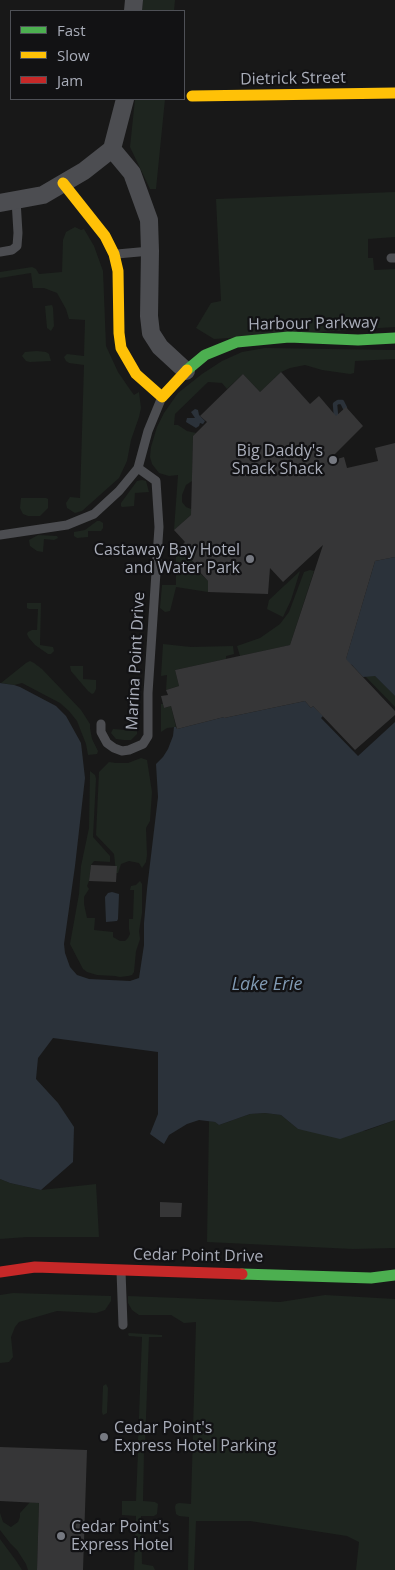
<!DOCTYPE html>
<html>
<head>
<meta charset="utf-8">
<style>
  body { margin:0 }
  #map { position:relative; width:395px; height:1570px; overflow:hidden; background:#181818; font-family:"Open Sans",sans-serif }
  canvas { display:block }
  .legend { position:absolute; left:10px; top:10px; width:175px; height:90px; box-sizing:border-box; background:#121214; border:1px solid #4e5056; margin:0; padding:6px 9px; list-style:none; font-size:15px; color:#a9adb9 }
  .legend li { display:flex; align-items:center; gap:10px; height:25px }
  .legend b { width:25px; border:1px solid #4e5056 }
</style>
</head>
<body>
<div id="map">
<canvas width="395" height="1570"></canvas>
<ul class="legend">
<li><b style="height:6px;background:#4caf50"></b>Fast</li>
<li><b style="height:6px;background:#ffc107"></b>Slow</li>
<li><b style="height:6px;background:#c62828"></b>Jam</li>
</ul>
</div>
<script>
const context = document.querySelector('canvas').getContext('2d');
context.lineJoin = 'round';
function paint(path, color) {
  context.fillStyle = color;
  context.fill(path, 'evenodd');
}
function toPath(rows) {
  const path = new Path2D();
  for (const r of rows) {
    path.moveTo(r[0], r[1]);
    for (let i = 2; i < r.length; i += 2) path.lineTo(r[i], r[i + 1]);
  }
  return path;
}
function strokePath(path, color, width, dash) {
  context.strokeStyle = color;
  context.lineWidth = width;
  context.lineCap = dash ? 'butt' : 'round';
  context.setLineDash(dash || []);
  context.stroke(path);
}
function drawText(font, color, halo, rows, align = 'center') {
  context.font = font + ' "Open Sans",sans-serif';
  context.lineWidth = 4.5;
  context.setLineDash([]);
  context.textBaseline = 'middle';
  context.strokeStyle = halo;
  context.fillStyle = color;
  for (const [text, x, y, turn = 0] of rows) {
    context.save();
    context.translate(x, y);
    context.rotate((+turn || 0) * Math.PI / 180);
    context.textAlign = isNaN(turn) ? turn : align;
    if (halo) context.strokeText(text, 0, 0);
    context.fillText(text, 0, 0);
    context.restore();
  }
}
paint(toPath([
  [143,0,175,0,174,11,142,11],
  [135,99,165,99,156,189,150,189,130,147],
  [395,192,395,237,368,239,368,258,373,258,374,270,395,269,395,327,214,339,196,328,211,303,221,301,216,199],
  [75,227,81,230,84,229,94,246,103,271,106,346,118,372,131,391,134,395,139,392,141,408,139,417,131,440,127,461,119,478,82,511,75,513,67,508,66,503,70,497,80,498,84,365,69,363,66,361,64,357,67,354,84,356,85,320,69,319,66,309,57,293,44,288,33,288,31,273,0,278,0,272,32,267,36,269,39,274,62,272,63,240,66,232],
  [52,305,53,308,54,326,51,331,47,328,45,306],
  [265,348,395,350,395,359,355,361,354,373,350,374,322,370,305,365,290,368,281,372,260,392,243,374,227,389,222,383,208,382,175,414,174,425,178,425,187,431,196,433,193,436,192,481,186,485,182,495,182,502,186,507,191,509,191,515,174,530,178,475,169,476,159,473,152,464,150,457,151,447,157,427,164,413,178,393,202,374,222,361,242,352],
  [37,351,46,352,49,354,51,361,30,362,26,361,22,356,25,352],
  [142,480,146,481,149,492,135,493,134,506,122,507,121,506,121,503,137,481],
  [21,498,46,498,48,499,48,508,40,516,28,516,23,514,20,508],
  [97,521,100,521,103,523,103,528,101,531,88,531,88,537,77,538,74,536,74,532,85,530],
  [38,535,57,536,58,538,54,540,44,539,43,552,37,551,30,546,29,540],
  [184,550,200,569,198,571,208,581,208,592,176,587,170,611,165,612,160,608,162,585,176,585,176,553],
  [310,570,314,571,290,645,240,656,237,646,260,638,280,624,289,612,304,572],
  [300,571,291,600,283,617,267,609,269,600],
  [27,603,41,603,40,645,53,647,54,651,51,654,48,654,35,645,29,638,27,634,28,632,32,630,37,630,38,609,29,609,27,608],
  [163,644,191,647,233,646,234,654,226,656,226,659,175,670,179,686,166,690,167,675,161,676],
  [30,661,34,663,42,669,81,710,90,724,90,728,92,739,98,751,97,754,88,755,86,744,77,721,69,711,60,703,22,683,14,685,1,683,26,663],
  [70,666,83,666,83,679,96,680,96,689,94,693,92,694,88,691,71,671],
  [371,675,375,676,395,696,395,707,365,676],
  [161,704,163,704,164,708,171,706,176,727,167,728,161,732],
  [113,729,137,731,137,734,131,740,124,740,116,739,111,733],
  [141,758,147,760,152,792,150,821,146,828,147,855,146,862,142,868,139,863,129,861,121,864,118,873,116,873,114,854,96,835,99,772,109,762,116,763,128,763],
  [90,771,95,775,96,779,93,837,110,856,110,862,94,861,91,865,89,881,87,886,89,889,84,897,84,904,87,918,95,918,94,930,113,932,113,937,120,941,125,941,128,938,130,934,129,929,129,919,133,919,134,890,130,890,131,886,136,885,140,881,142,884,142,913,139,931,140,939,136,951,134,972,132,975,128,976,120,977,115,976,97,975,87,972,83,969,70,944,79,894,81,866,89,828],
  [265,1113,281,1115,298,1129,365,1131,395,1120,395,1248,353,1249,207,1242,209,1121,215,1122,219,1125,250,1114],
  [0,1179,10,1183,41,1190,96,1184,99,1237,27,1237,0,1239],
  [13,1293,111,1296,111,1301,105,1310,96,1313,57,1311,19,1322,15,1327,11,1337,13,1357,9,1362,0,1363,0,1295],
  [325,1295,395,1299,395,1570,356,1570,359,1542,347,1536,250,1521,196,1521,194,1570,188,1570,189,1517,179,1516,176,1514,175,1507,176,1504,179,1503,191,1504,196,1322,184,1323,171,1315,139,1315,132,1310,128,1303,128,1296,280,1302],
  [129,1333,162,1335,162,1337,149,1337,145,1444,138,1443,142,1337,129,1336,128,1334],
  [106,1384,108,1388,107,1413,103,1415,102,1412,103,1386],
  [138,1451,144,1452,143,1501,155,1502,158,1504,157,1514,154,1516,141,1516,142,1564,153,1566,155,1570,134,1570,136,1516,122,1515,122,1501,136,1501],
  [30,1502,39,1503,37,1570,28,1570,26,1564,17,1550,10,1543,0,1530,0,1513,3,1522,11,1527,18,1522,20,1517,20,1513],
  [0,1539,17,1562,22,1570,0,1570]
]), '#1e251f');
paint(toPath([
  [195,409,198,410,199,415,205,421,203,424,200,423,199,426,196,428,186,422,187,418,195,418,191,412],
  [395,557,395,696,375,676,363,677,352,665,345,662,375,561],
  [0,683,14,685,20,687,56,706,66,716,81,743,85,778,75,866,64,944,65,953,70,967,77,975,89,979,130,981,139,978,144,945,144,923,147,889,158,797,156,764,163,757,168,749,173,736,174,727,176,727,177,729,224,717,224,718,305,701,311,708,313,706,323,716,321,718,358,756,395,722,395,1120,340,1139,298,1129,281,1115,265,1113,250,1114,219,1125,215,1122,199,1120,187,1124,169,1135,164,1144,150,1134,158,1114,158,1052,53,1038,38,1058,36,1079,58,1103,74,1127,73,1162,41,1190,10,1183,0,1179],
  [112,892,119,894,118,919,117,921,106,922,105,897,108,893]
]), '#2b323a');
strokePath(toPath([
  [336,416,335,404,338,402,342,402,345,408]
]), '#2b323a', 4.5);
paint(toPath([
  [281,372,310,404,319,396,336,416,346,407,363,426,327,462,344,457,347,468,378,461,375,448,395,443,395,557,375,561,346,659,395,711,395,715,355,750,313,706,311,708,305,701,224,718,224,717,177,729,171,706,164,708,161,696,168,695,166,690,179,686,175,670,290,645,323,545,283,582,270,568,268,594,208,592,208,581,198,570,200,569,180,547,185,542,174,530,191,515,193,436,207,422,200,416,243,374,260,392],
  [91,865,117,866,116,882,89,881],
  [160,1202,182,1203,181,1217,160,1217],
  [0,1447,87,1450,83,1570,37,1570,39,1503,0,1501]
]), '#363637');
strokePath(toPath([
  [0,252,12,250,17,246,18,233,16,200],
  [117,254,150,251],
  [391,258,395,258],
  [0,535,67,525,94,514,119,491,138,468,148,431,162,397],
  [101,724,101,732,107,743,114,748,122,751,129,750,143,744,148,736,148,693,159,527,156,481,138,468],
  [121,1271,123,1325]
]), '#4c4d51', 9);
strokePath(toPath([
  [133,11,134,0],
  [112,149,132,173,149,220,150,251,149,316,151,333,160,347,186,371],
  [112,149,125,99],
  [0,203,43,195,84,171,112,149]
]), '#4c4d51', 18);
strokePath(toPath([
  [187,370,205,355,237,342,289,337,358,340,395,338],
  [242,1274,371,1278,395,1275]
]), '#4caf50', 11);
strokePath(toPath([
  [192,96,395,93],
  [63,183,105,236,114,254,118,271,119,333,121,348,136,374,162,397,187,370]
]), '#ffc107', 11);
strokePath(toPath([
  [0,1272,35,1267,242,1274]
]), '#c62828', 11);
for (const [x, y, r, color] of [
  [333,460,5,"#767981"],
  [250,559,5,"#767981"],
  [104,1437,5,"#767981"],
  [61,1536,5,"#767981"]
]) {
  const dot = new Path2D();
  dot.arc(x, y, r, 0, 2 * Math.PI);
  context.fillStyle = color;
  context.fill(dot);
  strokePath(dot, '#121214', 2);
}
drawText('16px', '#a9adb9', '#121214', [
  ["Dietrick Street",293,79,-1],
  ["Harbour Parkway",313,324,-1],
  ["Marina Point Drive",136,661,-87],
  ["Cedar Point Drive",198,1256,1]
]);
drawText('16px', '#a9adb9', '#121214', [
  ["Big Daddy's",323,451],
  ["Snack Shack",323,469],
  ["Castaway Bay Hotel",240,550],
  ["and Water Park",240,568],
  ["Cedar Point's",114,1428,"left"],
  ["Express Hotel Parking",114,1446,"left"],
  ["Cedar Point's",71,1527,"left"],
  ["Express Hotel",71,1545,"left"]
], 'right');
drawText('italic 18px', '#809ab3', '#121214', [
  ["Lake Erie",267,985]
]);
</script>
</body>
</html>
